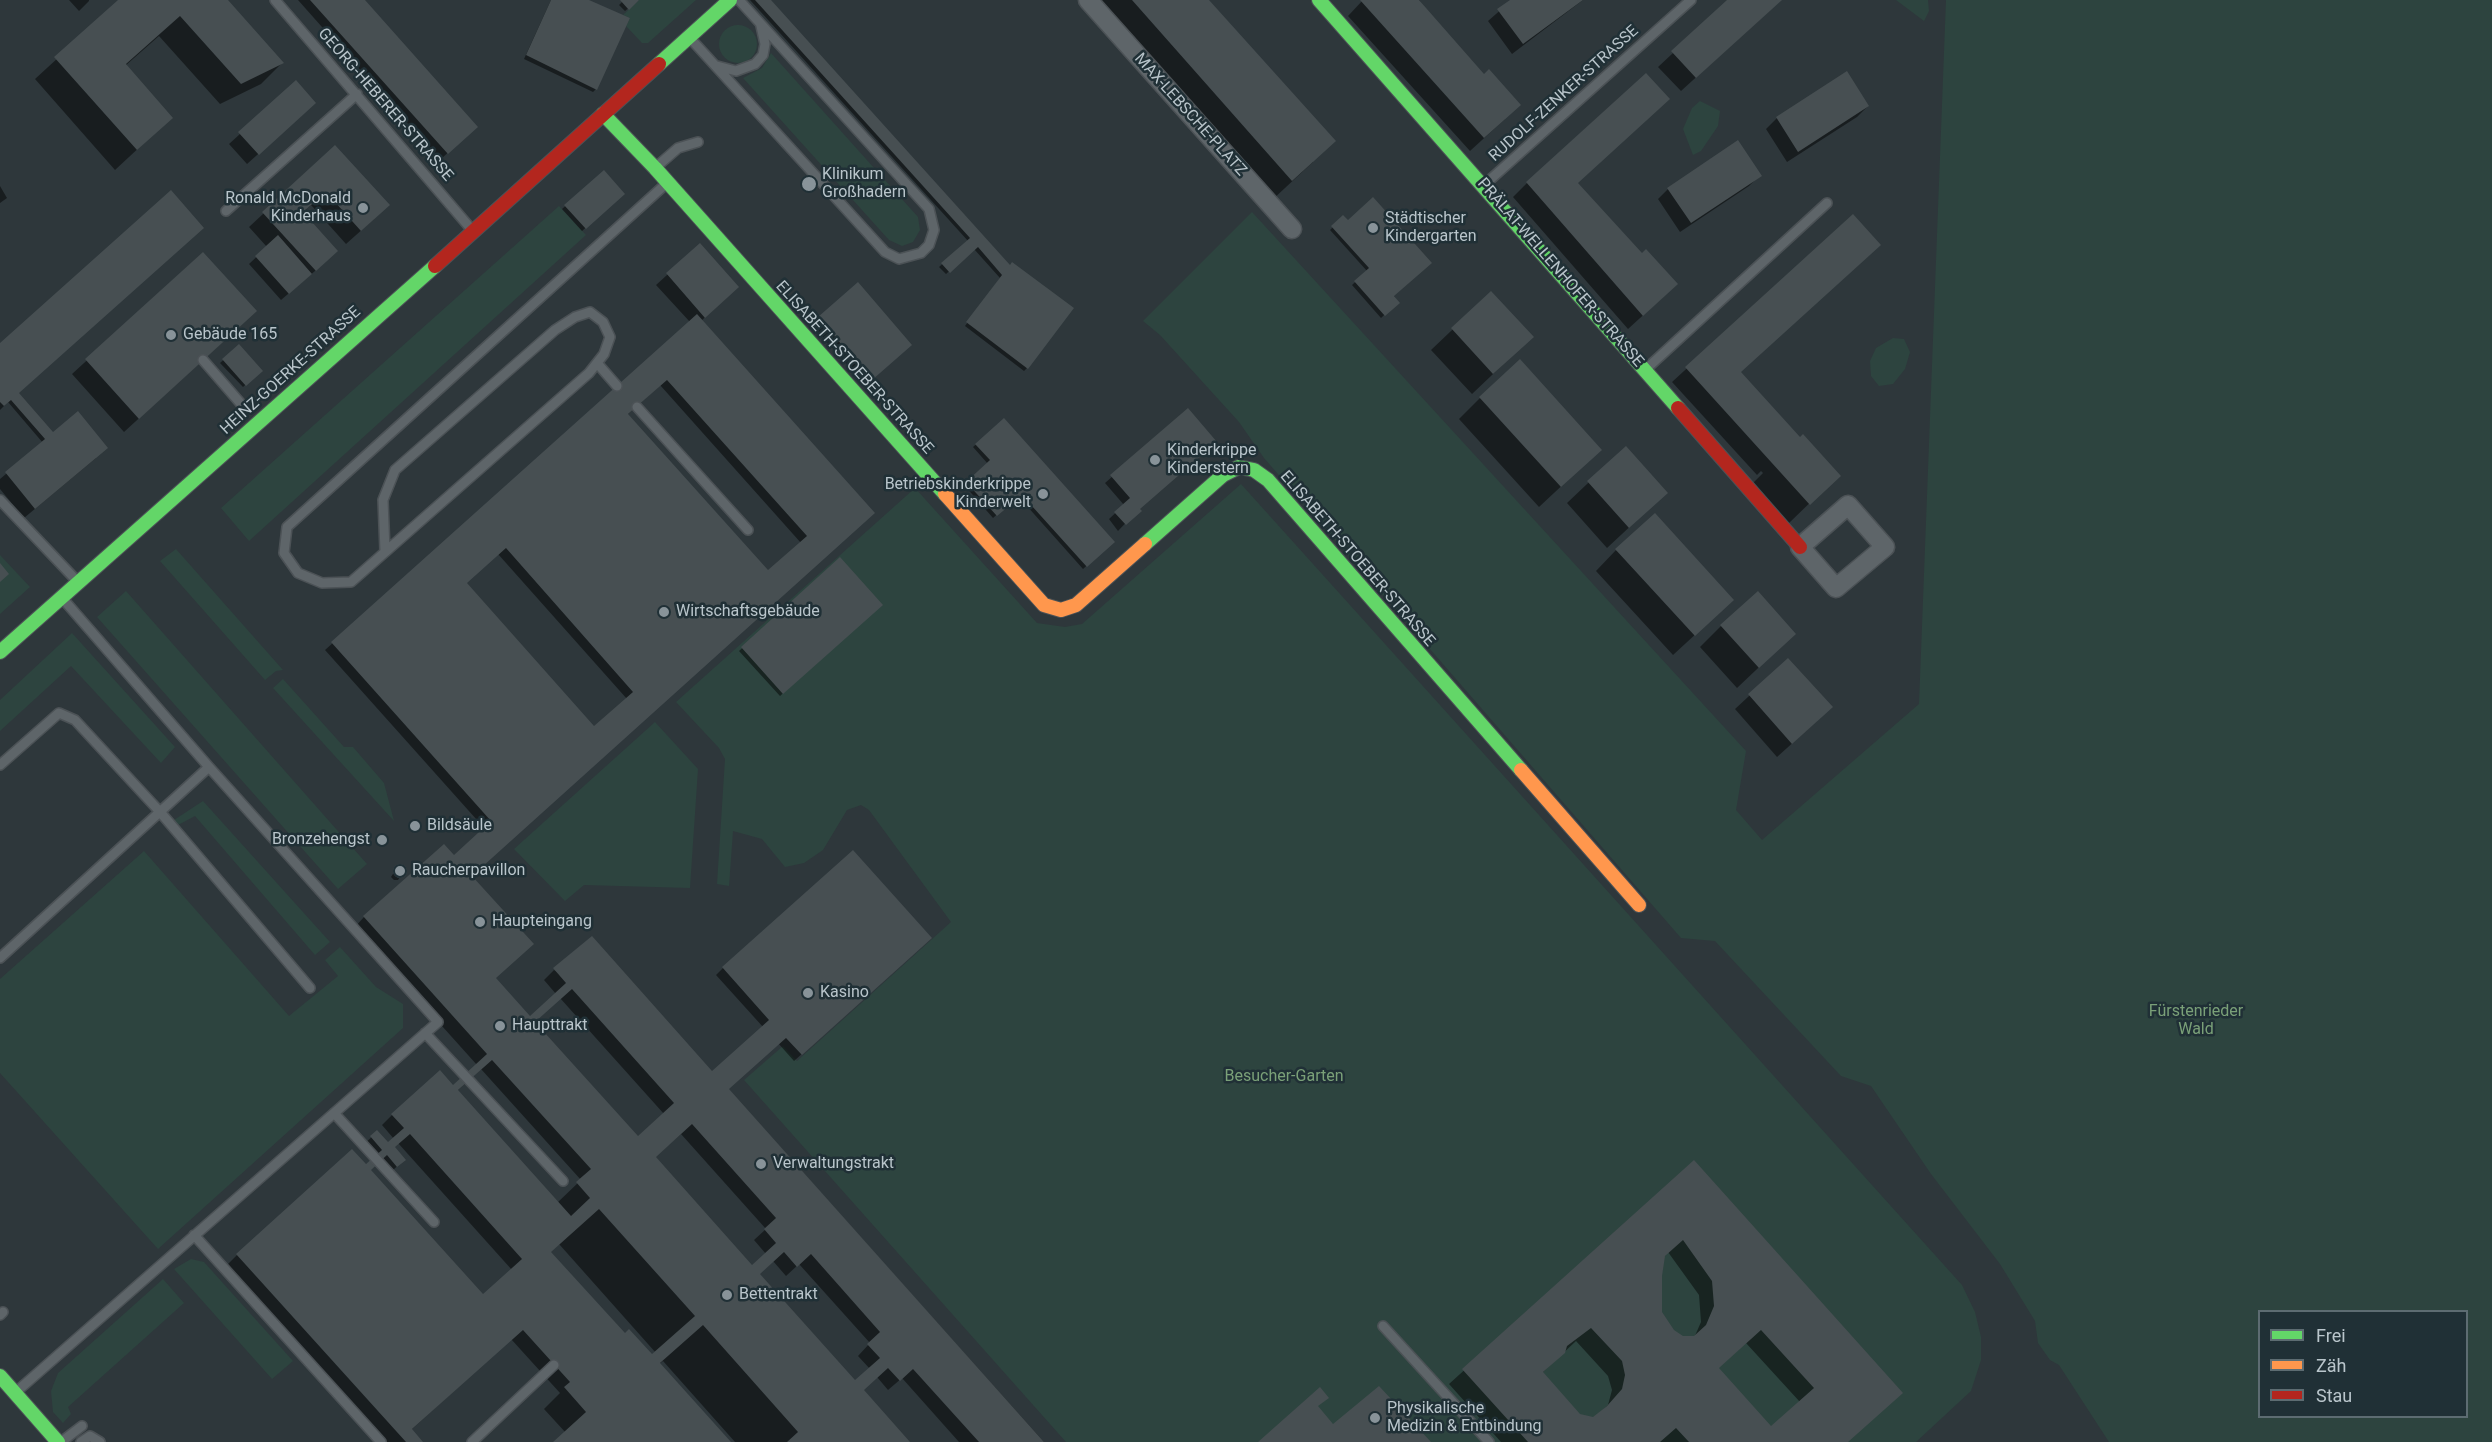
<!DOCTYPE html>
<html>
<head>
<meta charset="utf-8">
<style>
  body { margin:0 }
  #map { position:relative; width:2492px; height:1442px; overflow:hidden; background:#2e373b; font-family:Roboto,sans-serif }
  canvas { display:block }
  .legend { position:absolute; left:2258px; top:1310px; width:210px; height:108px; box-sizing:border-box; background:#203036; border:2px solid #5d6c72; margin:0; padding:8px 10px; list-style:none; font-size:18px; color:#b9c5cb }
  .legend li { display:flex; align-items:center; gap:12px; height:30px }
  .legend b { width:30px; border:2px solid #5d6c72 }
</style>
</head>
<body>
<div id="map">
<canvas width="2492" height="1442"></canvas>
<ul class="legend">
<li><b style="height:8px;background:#63d668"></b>Frei</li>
<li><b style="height:8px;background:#ff974d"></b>Zäh</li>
<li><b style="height:8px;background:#b3261e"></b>Stau</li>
</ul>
</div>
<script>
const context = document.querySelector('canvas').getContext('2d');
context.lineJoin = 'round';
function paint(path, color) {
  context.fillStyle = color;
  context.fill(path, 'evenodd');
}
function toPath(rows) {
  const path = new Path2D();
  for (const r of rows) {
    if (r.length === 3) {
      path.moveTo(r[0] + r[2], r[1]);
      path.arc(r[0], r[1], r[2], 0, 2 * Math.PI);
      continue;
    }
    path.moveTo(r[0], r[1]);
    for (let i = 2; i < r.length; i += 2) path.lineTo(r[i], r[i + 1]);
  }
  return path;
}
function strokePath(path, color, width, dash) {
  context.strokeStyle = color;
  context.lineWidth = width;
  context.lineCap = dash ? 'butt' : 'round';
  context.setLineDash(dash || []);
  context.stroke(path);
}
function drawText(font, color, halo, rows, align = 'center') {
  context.font = font + ' Roboto,sans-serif';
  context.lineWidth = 5;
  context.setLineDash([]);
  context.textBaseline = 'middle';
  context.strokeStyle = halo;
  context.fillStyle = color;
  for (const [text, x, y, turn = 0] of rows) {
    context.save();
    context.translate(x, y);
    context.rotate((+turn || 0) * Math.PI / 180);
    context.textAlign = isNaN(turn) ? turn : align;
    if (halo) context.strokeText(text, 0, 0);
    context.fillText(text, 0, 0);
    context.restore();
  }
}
paint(toPath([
  [639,0,696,0,648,43,642,43,626,26,630,18,623,15],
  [1896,0,1928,0,1929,11,1924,21],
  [1946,0,2492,0,2492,1442,2109,1442,2059,1365,2050,1360,2038,1343,2035,1321,2000,1264,1931,1174,1871,1086,1841,1076,1715,941,1681,938,1264,458,1239,422,1160,335,1143,321,1252,212,1746,751,1736,810,1762,840,1919,704],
  [2260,1312,2466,1312,2466,1416,2260,1416],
  [738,44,19],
  [771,53,918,217,920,230,913,242,902,246,889,240,743,78,762,68],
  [1700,101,1720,111,1718,126,1701,151,1693,155,1683,129,1692,108],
  [559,206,586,235,249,541,221,508],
  [1893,338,1904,339,1910,352,1905,369,1893,384,1879,386,1871,376,1870,361,1876,348],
  [1241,484,1962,1285,1975,1312,1981,1337,1981,1360,1971,1391,1916,1442,1066,1442,744,1080,783,1046,797,1061,951,922,869,810,861,805,847,810,823,850,804,863,785,867,762,839,733,831,729,886,717,884,725,759,719,748,676,702,915,488,1037,623,1065,627,1082,624],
  [176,549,283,670,276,671,265,680,160,561],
  [0,555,30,587,0,614],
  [126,591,367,864,338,889,97,617],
  [72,633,175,747,161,763,71,666,0,731,0,700],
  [283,679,344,747,353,747,384,783,394,821,273,688],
  [655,722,698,769,690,888,584,885,565,901,514,849],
  [203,801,330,942,315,955,195,816,178,825,174,820],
  [144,851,289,1016,338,976,325,960,340,947,376,987,403,1004,403,1028,158,1249,0,1073,0,979],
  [191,1259,204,1262,293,1361,272,1379,174,1269],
  [163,1279,184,1303,68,1407,71,1414,63,1423,53,1412,51,1391,58,1373]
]), '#2d443f');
paint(toPath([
  [69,0,89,0,89,1,79,11],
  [121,0,226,0,282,63,261,84,220,104,159,36,125,66,171,118,115,170,35,79],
  [298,0,363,0,469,133,440,160],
  [551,0,586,0,596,89,593,92,524,59],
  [624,0,638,0,625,11,619,5],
  [750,0,769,0,1009,267,1027,368,1024,371,965,326,1000,278,974,249,946,274,939,267,968,241],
  [1093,0,1207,0,1313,162,1271,201],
  [1363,0,1419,0,1505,119,1470,151,1348,16],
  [1512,0,1583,0,1512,54,1488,21],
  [1730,0,1781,0,1681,91,1658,67],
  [1846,73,1868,106,1857,117,1787,162,1766,129,1777,118],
  [296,83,304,113,247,164,229,144],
  [335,147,374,219,346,244,311,205,302,213,322,265,281,300,249,264,267,247,249,227],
  [604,172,623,194,582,231,562,209],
  [1760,175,1749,186,1680,232,1658,199,1668,189],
  [1527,183,1577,183,1662,298,1628,329,1513,197],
  [0,186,7,198,0,203],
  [1853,216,1740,372,1820,493,1788,524,1752,484,1763,473,1761,471,1757,475,1672,382],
  [1343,217,1398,302,1381,318,1352,285,1367,271,1330,230],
  [700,245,727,297,701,321,873,513,470,876,494,978,530,1018,556,994,544,980,554,970,713,1072,763,1027,716,975,723,968,923,945,794,1061,778,1043,728,1089,1044,1442,959,1442,902,1378,888,1390,877,1377,862,1390,908,1442,735,1442,663,1361,659,1364,729,1442,555,1442,566,1433,544,1409,560,1393,511,1339,411,1430,421,1442,386,1442,227,1265,237,1255,372,1160,360,1148,377,1132,388,1144,394,1139,382,1125,392,1115,453,1087,477,1065,354,928,364,917,454,857,485,829,325,650,690,322,656,285],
  [660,385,801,543,768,572,627,415],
  [498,554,627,699,594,728,465,583],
  [560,998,664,1114,637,1138,534,1022],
  [481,1069,581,1180,557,1203,457,1091],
  [681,1134,766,1229,754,1240,766,1254,752,1267,655,1157],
  [398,1143,512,1270,483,1297,369,1170,375,1164,386,1176,393,1170,404,1160,393,1148],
  [559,1244,656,1353,652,1356,624,1335,550,1252],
  [773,1261,786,1276,799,1264,870,1343,858,1356,870,1369,855,1383,759,1274],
  [203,254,241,325,124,432,72,374],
  [857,284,903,352,865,385,812,325],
  [1491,293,1511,357,1472,394,1431,350],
  [0,345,18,394,53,434,96,458,24,518,0,489,0,479,43,443,8,402,0,410],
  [239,346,261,371,243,387,220,363],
  [1480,398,1600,450,1539,507,1459,419],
  [1188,410,1138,510,1118,531,1109,519,1124,505,1105,483],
  [1004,420,1113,542,1083,569,1018,496,993,518,965,486,988,464,973,447],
  [1625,448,1666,493,1607,548,1567,503],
  [1616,550,1711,620,1673,655,1596,571],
  [840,559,881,605,780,696,739,651],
  [1721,626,1794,634,1737,688,1700,647],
  [1788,660,1817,721,1777,757,1735,709],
  [398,866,404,870,398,880,394,880,391,877],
  [1694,1162,1848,1442,1501,1442,1449,1384],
  [1668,1252,1699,1295,1701,1322,1694,1338,1682,1337,1673,1331,1661,1313,1659,1294,1664,1257],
  [1576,1341,1608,1376,1612,1390,1608,1405,1593,1419,1579,1415,1542,1373],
  [1746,1343,1800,1402,1771,1429,1717,1369]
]), '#0007');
paint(toPath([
  [118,0,228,0,284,63,241,84,180,16,126,64,173,118,137,150,54,57],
  [310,0,365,0,478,127,448,154],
  [551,0,589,0,630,18,597,90,526,55],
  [620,0,639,0,629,10],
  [755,0,771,0,1010,265,1012,262,1074,308,1028,369,966,322,1002,275,978,247,950,273,941,263,970,238],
  [1132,0,1209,0,1336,141,1292,181],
  [1360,0,1419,0,1484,74,1489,69,1521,105,1484,138],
  [1510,0,1583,0,1523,44,1497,9],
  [1727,0,1782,0,1696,78,1671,51],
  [1847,71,1869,106,1798,152,1776,117],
  [1646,73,1670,99,1578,183,1642,253,1646,249,1678,284,1643,316,1526,182],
  [296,80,316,103,259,155,238,132],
  [1738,140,1762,176,1691,223,1667,188],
  [335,145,390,205,361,231,326,192,303,212,338,251,316,271,262,212],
  [604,170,625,194,586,229,564,205],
  [171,190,204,228,19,393,53,432,78,411,108,448,35,509,5,472,45,439,11,400,4,406,0,402,0,343],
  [1373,197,1432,263,1394,296,1400,303,1385,316,1354,281,1369,268,1331,226,1343,215,1348,220],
  [1853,214,1881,245,1741,372,1800,437,1803,434,1841,476,1810,505,1685,367],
  [278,235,312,274,289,294,255,256],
  [700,243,739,287,705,318,666,273],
  [203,252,257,311,139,419,85,359],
  [858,282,912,345,872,380,818,317],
  [1491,291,1534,337,1493,374,1451,328],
  [697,314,875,513,472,876,534,944,496,978,530,1016,566,983,553,968,592,936,712,1071,769,1020,722,967,853,850,932,938,802,1055,786,1038,729,1089,1044,1442,979,1442,913,1369,900,1381,888,1368,864,1390,910,1442,787,1442,798,1432,703,1325,660,1363,731,1442,553,1442,586,1412,564,1387,570,1382,523,1330,412,1429,423,1442,406,1442,236,1254,352,1149,366,1164,382,1150,370,1136,377,1130,388,1142,404,1128,391,1114,440,1070,453,1085,487,1054,363,916,444,844,454,855,491,821,331,642],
  [667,380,807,536,768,570,628,414],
  [506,548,633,692,594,726,467,583],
  [572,989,674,1103,638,1136,535,1022],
  [492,1060,591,1169,576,1182,590,1198,571,1216,458,1090],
  [692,1124,776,1218,764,1229,776,1243,752,1265,656,1157],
  [410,1134,522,1259,483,1294,371,1170,387,1155,397,1167,406,1160,395,1147],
  [599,1209,695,1316,652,1354,629,1329,625,1333,551,1252],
  [784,1252,797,1267,811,1254,880,1332,867,1344,880,1358,855,1380,760,1274],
  [239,344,263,371,246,386,222,359],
  [1520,359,1602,450,1561,487,1479,397],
  [1188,408,1217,442,1140,509,1142,511,1126,525,1114,512,1130,498,1110,475],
  [1004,418,1115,542,1087,567,1022,495,997,516,966,482,990,460,975,444],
  [1626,446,1668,493,1629,528,1587,481],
  [1655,513,1734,600,1695,636,1615,549],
  [840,557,883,605,783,694,741,647],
  [0,563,9,574,0,582],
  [1758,591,1796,634,1759,668,1720,625],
  [1788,658,1833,707,1792,744,1748,694],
  [400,871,7],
  [1694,1160,1903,1393,1848,1442,1689,1442,1676,1428,1660,1442,1528,1442,1462,1369],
  [1683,1240,1712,1281,1714,1306,1706,1325,1694,1336,1683,1336,1674,1330,1662,1312,1662,1276,1665,1256],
  [1591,1328,1622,1361,1625,1375,1622,1389,1607,1406,1593,1417,1580,1414,1543,1372,1565,1353,1567,1346],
  [1761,1330,1814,1388,1771,1426,1719,1368],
  [1379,1386,1431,1442,1258,1442,1320,1387,1329,1398,1318,1406,1333,1424]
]), '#474f52');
const lane = toPath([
  [275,0,472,230],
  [690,38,885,252,899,259,921,253,929,245,934,230,929,209,739,0],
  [717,66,736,71,755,64,763,55,765,44,761,26],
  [655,168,678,148,698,142],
  [1483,186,1691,0],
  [226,211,357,94],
  [203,360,242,405],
  [597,363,617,386],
  [1645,370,1827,203],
  [637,407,748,530],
  [0,500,78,582],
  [385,551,383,500,395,470,555,330,575,317,590,312,603,322,610,337,604,354,589,373,351,582,322,583,298,573,284,553,287,527,668,182],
  [0,765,59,713,75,720,161,813,310,988],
  [0,958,209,767],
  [425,1033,563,1181],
  [334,1113,434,1222],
  [194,1235,381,1442],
  [0,1315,3,1312],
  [1383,1326,1489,1442],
  [16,1392,438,1022,209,767,63,599],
  [61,1442,82,1426],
  [81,1442,90,1436,100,1442],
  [472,1442,554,1365]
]);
const street = toPath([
  [1088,0,1292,229],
  [1848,505,1885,547,1836,588,1800,547,1848,505]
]);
const fast = toPath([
  [1319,0,1678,408],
  [659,64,730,0],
  [603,114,655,168,945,494],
  [1145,544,1223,475,1239,467,1254,470,1268,480,1521,770],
  [0,652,435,266],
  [0,1376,58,1442]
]);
const slow = toPath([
  [945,494,1044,605,1061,610,1076,605,1145,544],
  [1521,770,1639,905]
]);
const jam = toPath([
  [435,266,659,64],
  [1678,408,1800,547]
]);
strokePath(lane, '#4c5256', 12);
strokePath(street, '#4c5256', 21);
strokePath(fast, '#4c5256', 16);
strokePath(slow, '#4c5256', 16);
strokePath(jam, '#4c5256', 16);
strokePath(lane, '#5e6569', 9);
strokePath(street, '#5e6569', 18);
strokePath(fast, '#63d668', 14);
strokePath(slow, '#ff974d', 14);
strokePath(jam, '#b3261e', 14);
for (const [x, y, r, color] of [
  [809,184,8,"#889399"],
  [363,208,6,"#889399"],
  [1373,228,6,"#889399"],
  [171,335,6,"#889399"],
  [1155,460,6,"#889399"],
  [1043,494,6,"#889399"],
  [664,612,6,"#889399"],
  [415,826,6,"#889399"],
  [382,840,6,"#889399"],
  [400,871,6,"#889399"],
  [480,922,6,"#889399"],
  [808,993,6,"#889399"],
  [500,1026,6,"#889399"],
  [761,1164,6,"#889399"],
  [727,1295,6,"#889399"],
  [1375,1418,6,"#889399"]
]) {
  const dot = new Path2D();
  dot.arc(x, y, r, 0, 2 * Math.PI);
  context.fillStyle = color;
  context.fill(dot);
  strokePath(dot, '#203036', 2);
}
drawText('16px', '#b9c5cb', '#203036', [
  ["RUDOLF-ZENKER-STRASSE",1564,94,-42],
  ["GEORG-HEBERER-STRASSE",385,105,49],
  ["MAX-LEBSCHE-PLATZ",1190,115,48],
  ["PRÄLAT-WELLENHOFER-STRASSE",1560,273,49],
  ["ELISABETH-STOEBER-STRASSE",854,368,48],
  ["HEINZ-GOERKE-STRASSE",291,371,-42],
  ["ELISABETH-STOEBER-STRASSE",1357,559,49]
]);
drawText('16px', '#b9c5cb', '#203036', [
  ["Klinikum",822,175],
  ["Großhadern",822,193],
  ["Ronald McDonald",351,199,"right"],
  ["Kinderhaus",351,217,"right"],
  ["Städtischer",1385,219],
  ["Kindergarten",1385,237],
  ["Gebäude 165",183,335],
  ["Kinderkrippe",1167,451],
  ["Kinderstern",1167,469],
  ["Betriebskinderkrippe",1031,485,"right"],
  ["Kinderwelt",1031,503,"right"],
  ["Wirtschaftsgebäude",676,612],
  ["Bildsäule",427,826],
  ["Bronzehengst",370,840,"right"],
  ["Raucherpavillon",412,871],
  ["Haupteingang",492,922],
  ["Kasino",820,993],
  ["Haupttrakt",512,1026],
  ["Verwaltungstrakt",773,1164],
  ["Bettentrakt",739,1295],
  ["Physikalische",1387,1409],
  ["Medizin & Entbindung",1387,1427]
], 'left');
drawText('16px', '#7aa078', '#203036', [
  ["Fürstenrieder",2196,1012],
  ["Wald",2196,1030],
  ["Besucher-Garten",1284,1077]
]);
</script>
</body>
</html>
